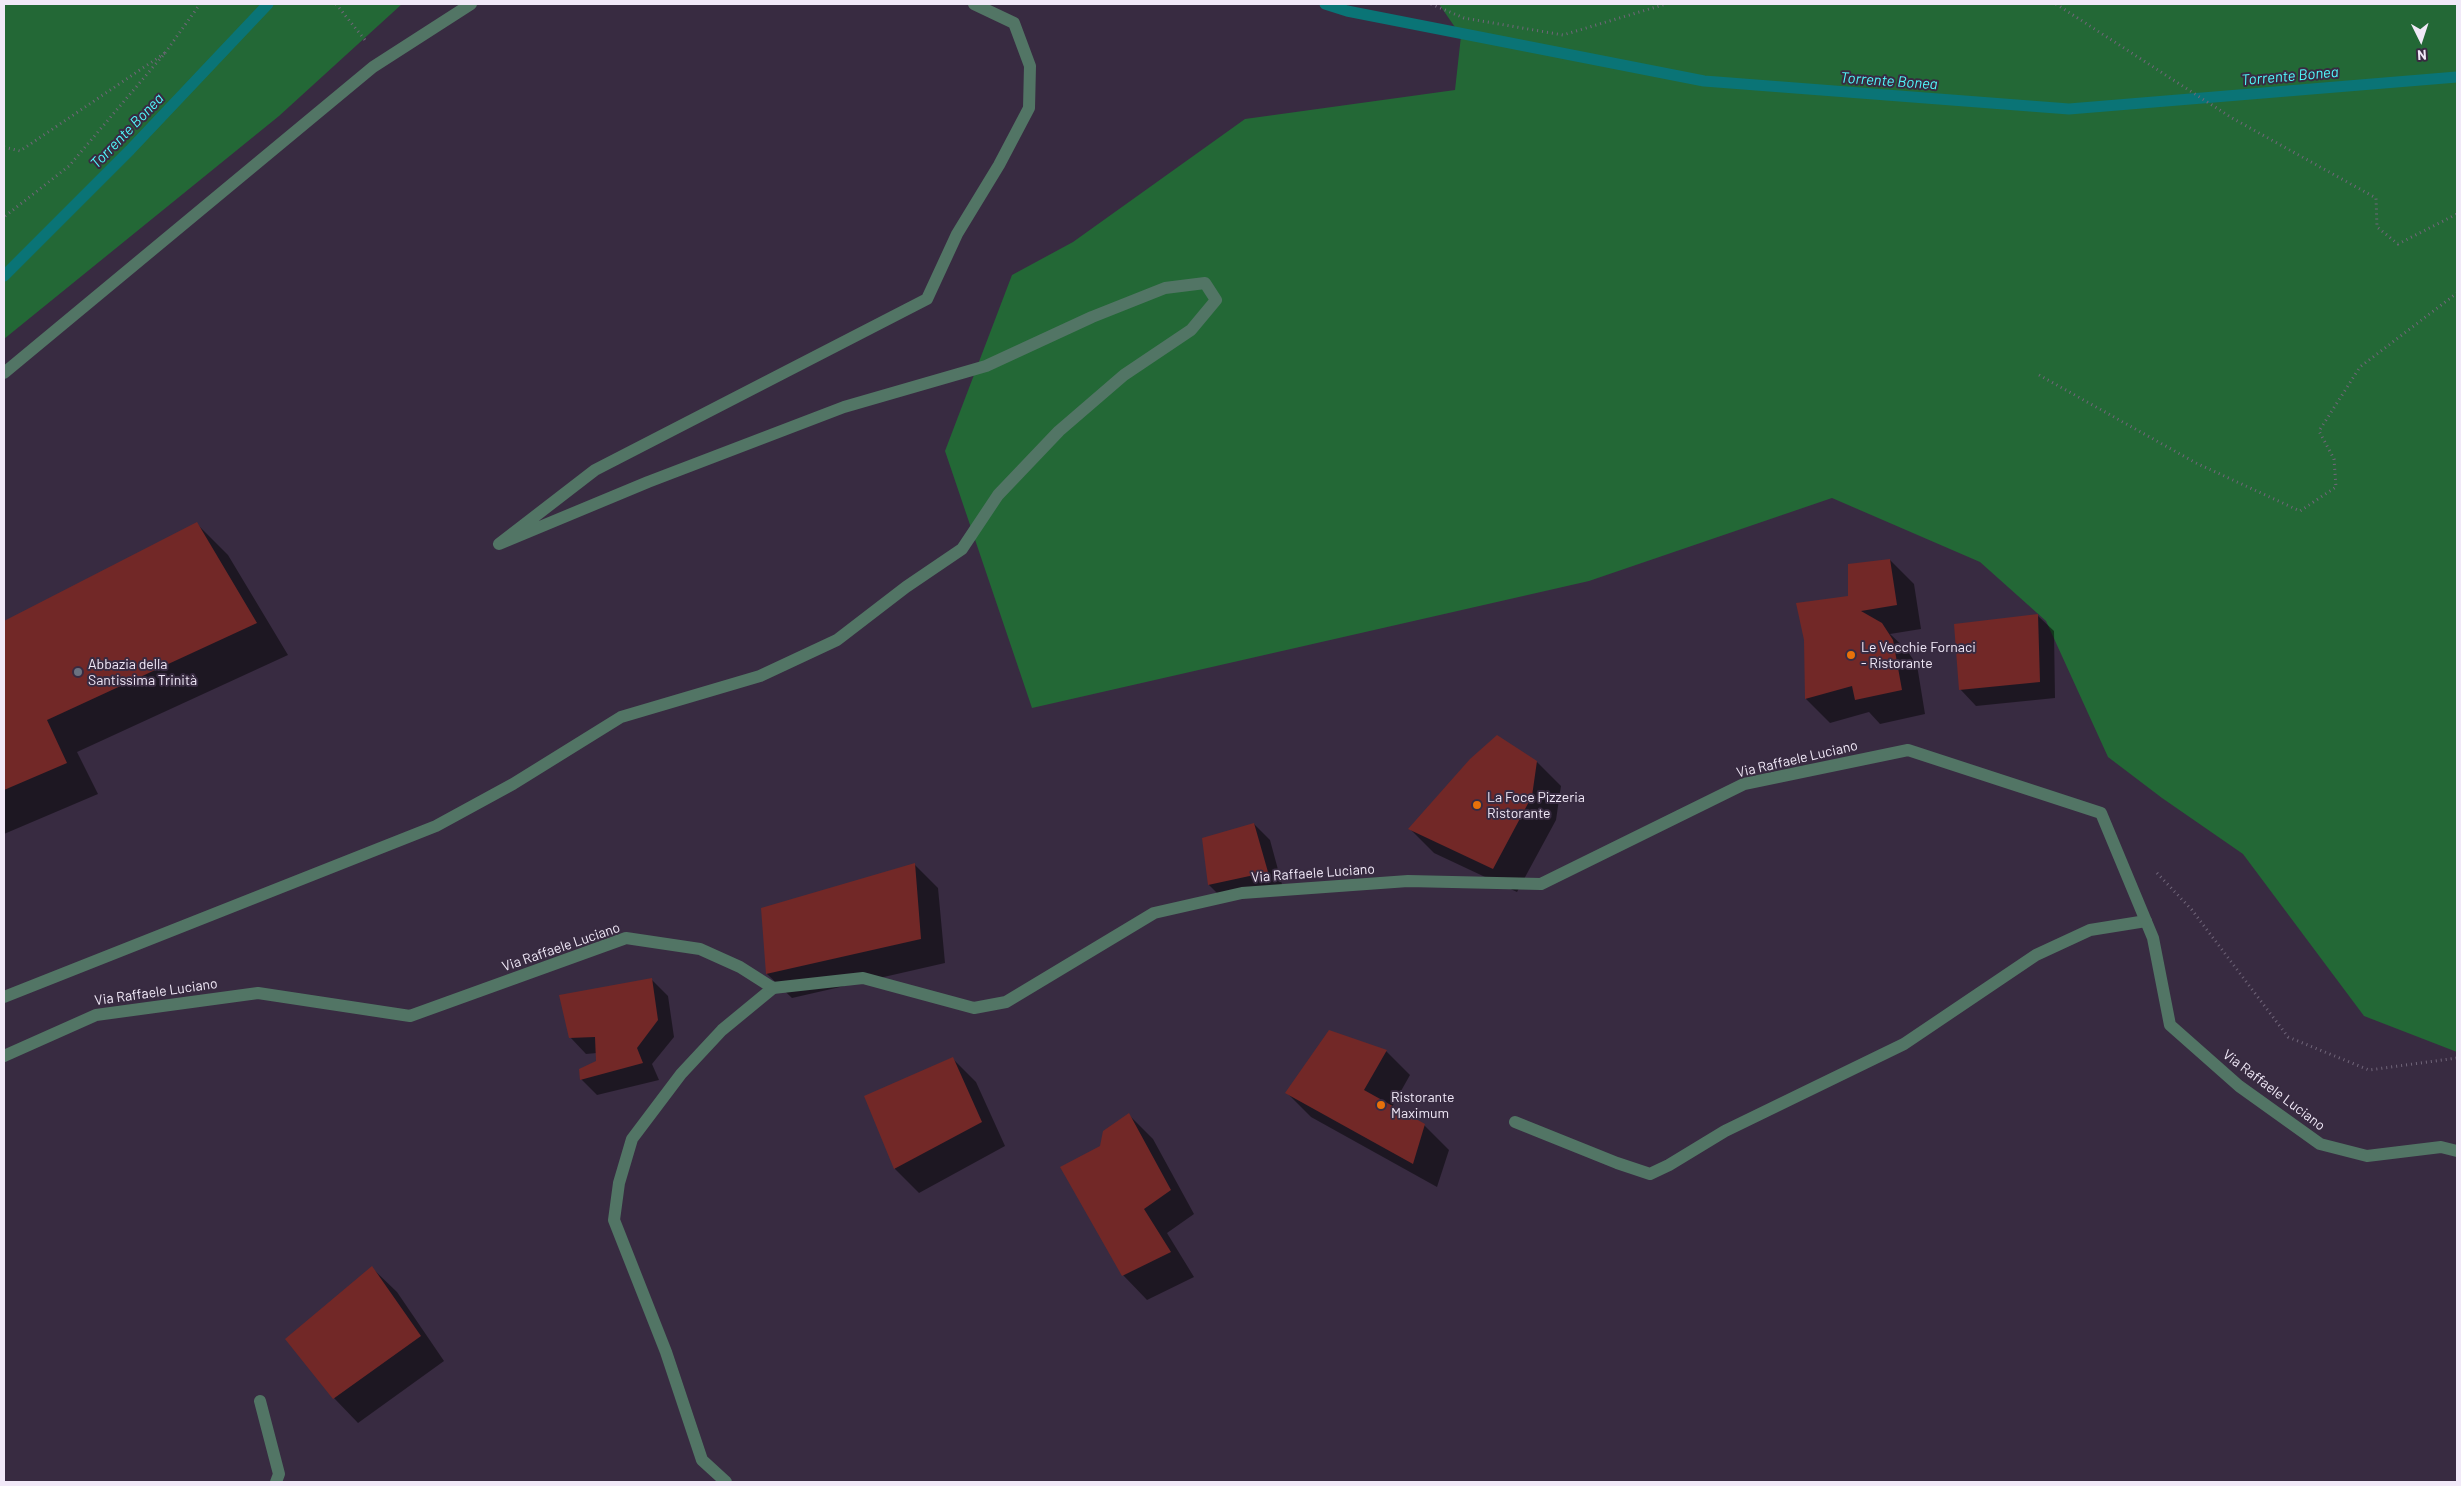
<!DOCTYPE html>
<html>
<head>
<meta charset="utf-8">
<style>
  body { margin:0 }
  #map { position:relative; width:2461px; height:1486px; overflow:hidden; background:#382b41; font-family:Barlow,sans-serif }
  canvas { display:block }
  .frame { position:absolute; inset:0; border:5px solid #f1e9f8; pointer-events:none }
  .north { position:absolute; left:2396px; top:15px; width:50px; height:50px; -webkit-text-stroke:4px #382b41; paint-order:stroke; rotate:176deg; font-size:14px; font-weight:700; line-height:20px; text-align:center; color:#f1e9f8 }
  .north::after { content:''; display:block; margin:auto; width:18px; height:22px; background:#f1e9f8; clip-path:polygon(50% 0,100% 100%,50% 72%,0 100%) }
</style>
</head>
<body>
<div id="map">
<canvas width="2461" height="1486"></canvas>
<div class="frame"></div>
<div class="north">N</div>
</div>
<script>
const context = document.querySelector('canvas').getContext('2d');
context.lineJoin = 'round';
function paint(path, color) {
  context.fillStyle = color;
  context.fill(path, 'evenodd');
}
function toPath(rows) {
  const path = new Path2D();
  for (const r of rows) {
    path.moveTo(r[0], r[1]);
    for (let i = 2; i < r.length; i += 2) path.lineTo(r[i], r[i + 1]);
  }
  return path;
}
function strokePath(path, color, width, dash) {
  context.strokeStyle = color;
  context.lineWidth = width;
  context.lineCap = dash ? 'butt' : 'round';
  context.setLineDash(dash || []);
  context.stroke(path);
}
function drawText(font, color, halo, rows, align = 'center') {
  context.font = font + ' Barlow,sans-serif';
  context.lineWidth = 4;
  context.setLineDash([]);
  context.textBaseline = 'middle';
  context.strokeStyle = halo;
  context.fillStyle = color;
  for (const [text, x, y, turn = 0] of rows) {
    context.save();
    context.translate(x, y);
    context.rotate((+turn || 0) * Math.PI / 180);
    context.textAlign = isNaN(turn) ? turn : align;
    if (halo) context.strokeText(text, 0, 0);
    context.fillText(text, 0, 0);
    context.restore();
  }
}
paint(toPath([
  [4,4,402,4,279,116,4,339],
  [1439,4,2457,4,2457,1052,2364,1016,2243,854,2162,798,2108,757,2046,621,1980,562,1832,498,1589,581,1032,708,945,451,1012,275,1073,242,1245,119,1455,90,1461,36]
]), '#236836');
paint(toPath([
  [197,524,228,555,288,655,77,752,98,794,4,834,4,623],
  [1890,560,1914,584,1921,629,1890,634,1906,649,1917,665,1925,714,1880,724,1869,712,1830,723,1806,699,1806,640],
  [2037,615,2054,631,2055,698,1976,706,1960,689],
  [1537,762,1561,786,1556,820,1517,892,1434,853,1410,829],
  [1254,824,1270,840,1283,888,1225,901,1209,885,1203,839],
  [914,864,938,888,945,963,792,998,767,974,762,909],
  [651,979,668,996,674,1037,652,1064,659,1080,597,1095,581,1079,598,1062,597,1053,586,1054,570,1037],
  [1386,1051,1410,1075,1392,1107,1424,1125,1449,1150,1437,1187,1311,1117,1287,1093],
  [952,1058,976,1082,1005,1146,919,1193,895,1169,866,1097],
  [1129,1115,1153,1139,1194,1214,1167,1233,1194,1277,1147,1300,1123,1275],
  [372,1268,397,1292,444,1361,358,1423,334,1398]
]), '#0007');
strokePath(toPath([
  [1325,4,1347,11,1704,81,2069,109,2457,77],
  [4,276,130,150,268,4]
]), '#0a7476', 11);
paint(toPath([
  [197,522,257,623,47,720,67,763,4,790,4,621],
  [1890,559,1897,605,1861,611,1882,623,1893,640,1902,690,1855,700,1852,686,1805,699,1804,640,1796,603,1848,596,1848,564],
  [2038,614,2040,682,1959,690,1954,624],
  [1497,735,1537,761,1532,796,1493,869,1408,829,1470,759],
  [1254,823,1268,872,1208,885,1202,838],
  [915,863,921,939,766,974,761,908],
  [652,978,658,1020,637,1048,643,1063,580,1080,579,1069,596,1061,595,1037,569,1038,559,995],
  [1329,1030,1387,1050,1364,1090,1425,1124,1413,1164,1285,1093],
  [953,1057,982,1122,894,1169,864,1096],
  [1129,1113,1171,1190,1144,1209,1171,1252,1122,1276,1060,1167,1100,1146,1103,1131],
  [372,1266,421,1336,333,1399,285,1339]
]), '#722827');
strokePath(toPath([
  [336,4,365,40],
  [1431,4,1464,18,1563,35,1666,4],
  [2056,4,2232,118,2376,198,2377,227,2398,244,2457,214],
  [165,53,200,4],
  [4,147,20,151,165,53,69,166,4,217],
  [2039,375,2196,463,2300,511,2336,487,2334,459,2319,431,2360,367,2457,293],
  [2157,873,2192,910,2288,1037,2369,1070,2457,1058]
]), '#71667a', 3, [1, 4]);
strokePath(toPath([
  [4,373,373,67,471,4],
  [4,997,436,826,513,784,621,717,760,676,837,640,906,587,962,549,998,495,1059,431,1124,375,1191,330,1216,300,1205,283,1165,288,1092,317,986,366,844,407,648,482,499,544,595,470,927,299,957,234,999,165,1029,108,1030,66,1014,23,974,4],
  [1515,1122,1617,1163,1650,1174,1669,1165,1725,1131,1904,1044,2036,955,2090,930,2146,921],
  [260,1401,279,1474,276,1482],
  [726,1482,702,1460,666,1352,614,1220,619,1183,632,1139,681,1074,722,1030,773,988]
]), '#527565', 12);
strokePath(toPath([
  [4,1056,96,1015,258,993,410,1016,626,938,700,949,740,967,773,988,863,978,974,1008,1006,1002,1154,913,1242,893,1408,881,1541,884,1744,784,1908,750,2101,813,2153,938,2170,1025,2239,1086,2320,1144,2367,1156,2441,1147,2457,1151]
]), '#527565', 12);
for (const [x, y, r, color] of [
  [1851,655,5,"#e8710a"],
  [78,672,5,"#6b7280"],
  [1477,805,5,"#e8710a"],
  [1381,1105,5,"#e8710a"]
]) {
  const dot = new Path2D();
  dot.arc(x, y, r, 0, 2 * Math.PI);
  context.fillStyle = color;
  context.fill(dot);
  strokePath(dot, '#382b41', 2);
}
drawText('14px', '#f1e9f8', '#382b41', [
  ["Le Vecchie Fornaci",1861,647],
  ["- Ristorante",1861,663],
  ["Abbazia della",88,664],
  ["Santissima Trinità",88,680],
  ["La Foce Pizzeria",1487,797],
  ["Ristorante",1487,813],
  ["Ristorante",1391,1097],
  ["Maximum",1391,1113]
], 'left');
drawText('14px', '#f1e9f8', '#382b41', [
  ["Via Raffaele Luciano",1797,759,-13],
  ["Via Raffaele Luciano",1313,873,-4],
  ["Via Raffaele Luciano",561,947,-19],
  ["Via Raffaele Luciano",156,992,-8],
  ["Via Raffaele Luciano",2274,1090,37]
]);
drawText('italic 15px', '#51fafd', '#382b41', [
  ["Torrente Bonea",2290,76,-5],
  ["Torrente Bonea",1889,81,4],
  ["Torrente Bonea",127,131,-46]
]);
</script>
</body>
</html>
